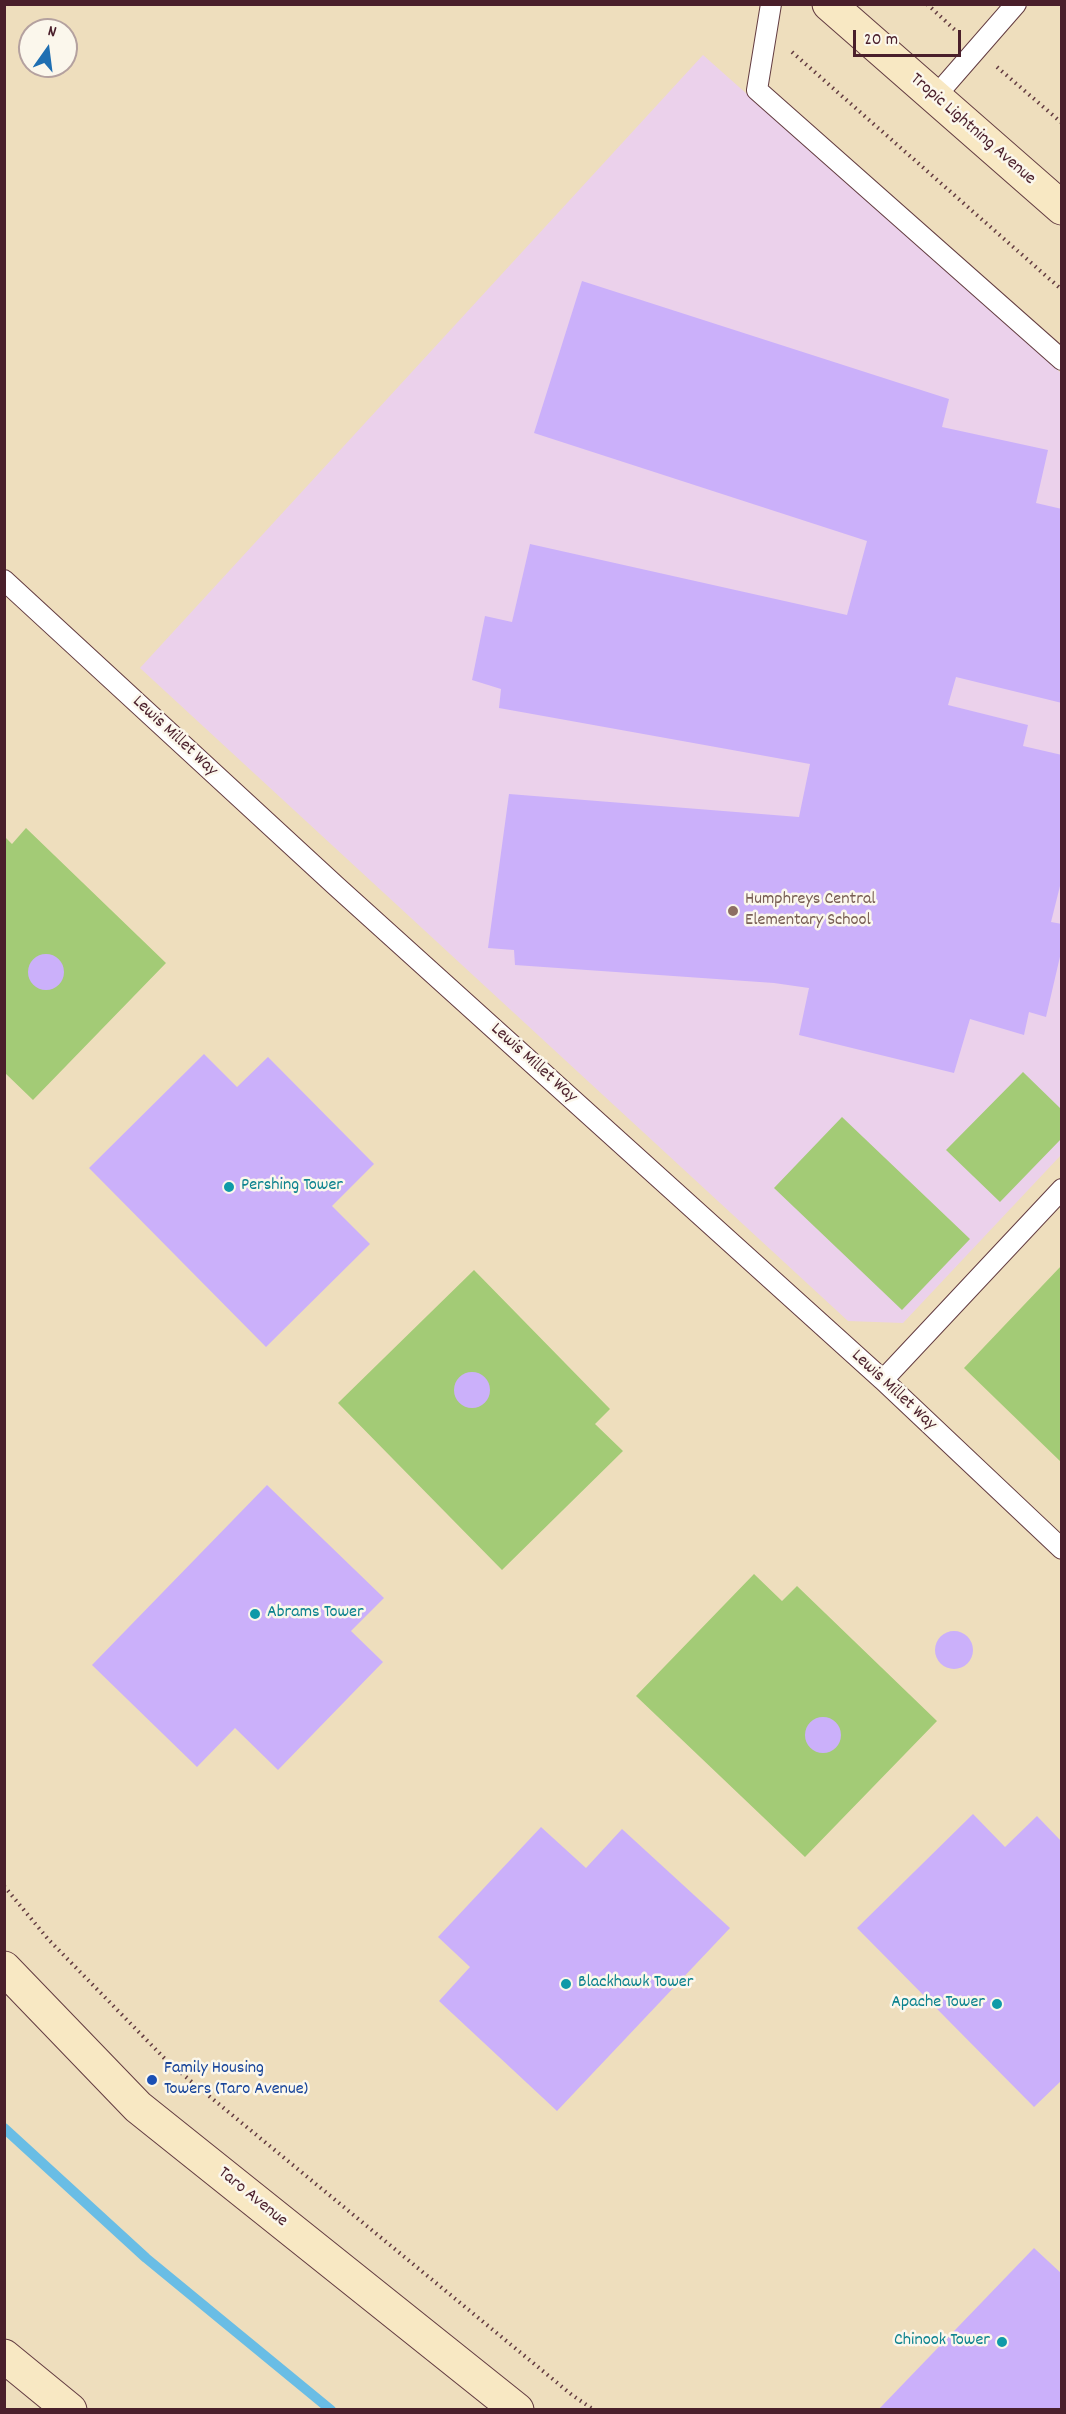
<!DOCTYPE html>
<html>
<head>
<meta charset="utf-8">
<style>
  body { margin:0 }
  #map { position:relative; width:1066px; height:2414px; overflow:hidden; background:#eedebd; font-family:Dekko,sans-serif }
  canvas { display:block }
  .frame { position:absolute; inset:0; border:6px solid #4a1f2b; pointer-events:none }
  .north { position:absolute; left:18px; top:18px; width:60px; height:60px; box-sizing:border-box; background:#fbf7ec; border:2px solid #b4a19f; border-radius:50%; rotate:14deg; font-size:16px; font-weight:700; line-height:24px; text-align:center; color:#4a1f2b }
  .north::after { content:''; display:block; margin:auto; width:21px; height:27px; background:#1f6fb2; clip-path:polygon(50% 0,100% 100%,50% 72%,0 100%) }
  .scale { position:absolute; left:853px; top:30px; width:108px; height:27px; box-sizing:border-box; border:3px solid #4a1f2b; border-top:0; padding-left:8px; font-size:18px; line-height:21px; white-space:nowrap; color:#4a1f2b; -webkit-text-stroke:4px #fbf7ec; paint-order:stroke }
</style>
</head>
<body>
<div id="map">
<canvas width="1066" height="2414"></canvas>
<div class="frame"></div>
<div class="north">N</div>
<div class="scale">20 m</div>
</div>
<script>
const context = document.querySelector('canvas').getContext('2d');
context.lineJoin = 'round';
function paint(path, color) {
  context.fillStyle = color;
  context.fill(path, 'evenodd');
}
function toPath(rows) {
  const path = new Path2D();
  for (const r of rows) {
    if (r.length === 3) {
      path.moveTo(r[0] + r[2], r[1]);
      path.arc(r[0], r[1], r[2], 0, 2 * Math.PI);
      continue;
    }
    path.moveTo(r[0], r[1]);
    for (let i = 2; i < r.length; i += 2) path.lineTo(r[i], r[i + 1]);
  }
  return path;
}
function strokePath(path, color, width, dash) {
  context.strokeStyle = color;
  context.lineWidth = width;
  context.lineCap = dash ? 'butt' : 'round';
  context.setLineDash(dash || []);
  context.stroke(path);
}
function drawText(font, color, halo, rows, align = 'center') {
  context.font = font + ' Dekko,sans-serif';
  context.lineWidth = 5;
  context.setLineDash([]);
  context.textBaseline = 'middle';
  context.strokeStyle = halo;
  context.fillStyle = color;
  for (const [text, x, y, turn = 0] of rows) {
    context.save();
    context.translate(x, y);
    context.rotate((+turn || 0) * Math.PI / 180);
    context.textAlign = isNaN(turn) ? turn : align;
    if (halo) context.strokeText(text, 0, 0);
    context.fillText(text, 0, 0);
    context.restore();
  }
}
paint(toPath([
  [703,55,1061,373,1061,1155,903,1323,848,1321,140,668]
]), '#ebd1eb');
paint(toPath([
  [26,828,166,963,33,1100,4,1072,5,837,12,844],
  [1023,1072,1061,1109,1061,1139,1000,1202,946,1150],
  [842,1117,970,1239,902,1310,774,1188],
  [1061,1266,1061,1462,964,1368],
  [474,1270,610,1409,595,1424,623,1451,502,1570,338,1403],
  [754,1574,782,1601,797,1586,937,1721,805,1857,636,1696]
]), '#a3cb76');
strokePath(toPath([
  [4,2128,146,2258,331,2410]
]), '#69bde5', 10);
paint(toPath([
  [582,281,949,399,942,427,1048,450,1036,503,1062,509,1062,703,956,677,948,705,1028,725,1023,746,1062,755,1062,878,1051,922,1062,924,1062,948,1046,1017,1029,1012,1024,1035,970,1019,954,1073,799,1035,809,988,774,983,515,965,514,950,488,948,509,794,799,817,810,764,499,708,501,689,472,680,485,616,512,622,530,544,847,615,867,541,534,433],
  [46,972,18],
  [204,1054,237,1087,268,1057,374,1164,332,1206,370,1244,266,1347,89,1168],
  [472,1390,18],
  [267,1485,384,1598,351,1631,383,1662,278,1770,235,1728,197,1767,92,1665],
  [954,1650,19],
  [823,1735,18],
  [973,1814,1005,1847,1037,1816,1062,1842,1062,2080,1034,2107,857,1928],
  [541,1827,586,1868,622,1829,730,1928,557,2111,439,2001,470,1967,438,1937],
  [1034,2248,1062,2274,1062,2410,878,2410]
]), '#cbb0fa');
const lane = toPath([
  [771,4,757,90,1062,360],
  [934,98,1016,4],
  [4,580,336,886,883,1380,1062,1549],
  [883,1380,1062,1189]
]);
const secondary = toPath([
  [829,4,1062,208],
  [4,1968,138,2107,517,2410],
  [4,2356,70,2410]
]);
strokePath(lane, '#633c41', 22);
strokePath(secondary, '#633c41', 35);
strokePath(toPath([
  [927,4,955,30],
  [792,52,1062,290],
  [997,67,1062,123],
  [4,1886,48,1939,169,2063,572,2395,594,2410]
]), '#633c41', 4, [1.5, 4.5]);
strokePath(lane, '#fff', 20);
strokePath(secondary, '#f8e8c3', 33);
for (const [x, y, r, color] of [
  [733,911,6,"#8d6e63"],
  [229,1187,6,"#0f9aa8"],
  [255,1614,6,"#0f9aa8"],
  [566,1984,6,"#0f9aa8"],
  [997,2004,6,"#0f9aa8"],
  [152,2080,6,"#1a4fb4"],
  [1002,2342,6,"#0f9aa8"]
]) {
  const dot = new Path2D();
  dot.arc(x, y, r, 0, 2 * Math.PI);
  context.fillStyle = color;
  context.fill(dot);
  strokePath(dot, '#fbf7ec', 2);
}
drawText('18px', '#4a1f2b', '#fbf7ec', [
  ["Tropic Lightning Avenue",972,130,41],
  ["Lewis Millet Way",174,737,43],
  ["Lewis Millet Way",533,1064,42],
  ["Lewis Millet Way",893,1391,43],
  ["Taro Avenue",252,2198,39]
]);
drawText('18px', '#785e54', '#fbf7ec', [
  ["Humphreys Central",745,901],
  ["Elementary School",745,922]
], 'left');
drawText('18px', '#0d838f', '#fbf7ec', [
  ["Pershing Tower",241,1187],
  ["Abrams Tower",267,1614],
  ["Blackhawk Tower",578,1984],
  ["Apache Tower",985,2004,"right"],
  ["Chinook Tower",990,2342,"right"]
], 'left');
drawText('18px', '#164399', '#fbf7ec', [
  ["Family Housing",164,2070],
  ["Towers (Taro Avenue)",164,2091]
], 'left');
</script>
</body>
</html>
